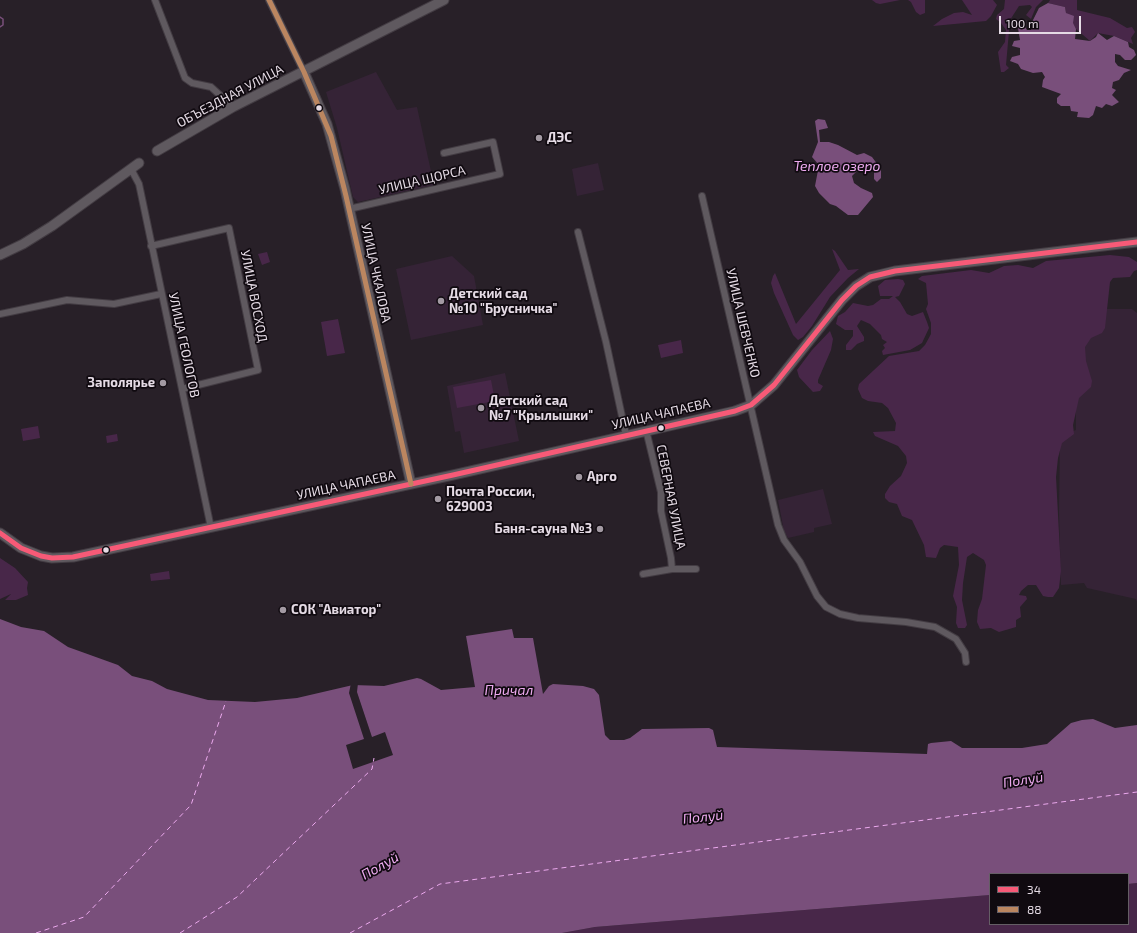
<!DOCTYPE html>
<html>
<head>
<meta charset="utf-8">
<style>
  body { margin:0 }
  #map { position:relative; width:1137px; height:933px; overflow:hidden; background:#282028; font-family:"Exo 2",sans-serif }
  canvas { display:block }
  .legend { position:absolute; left:989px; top:873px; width:140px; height:52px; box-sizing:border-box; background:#100a10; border:1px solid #655e65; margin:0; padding:5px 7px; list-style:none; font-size:12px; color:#e5dbe5 }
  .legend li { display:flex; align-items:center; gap:8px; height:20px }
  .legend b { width:20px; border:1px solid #655e65 }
  .scale { position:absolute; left:999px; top:16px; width:82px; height:18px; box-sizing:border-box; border:2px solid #e5dbe5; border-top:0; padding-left:5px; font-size:12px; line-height:14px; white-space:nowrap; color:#e5dbe5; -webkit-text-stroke:3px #100a10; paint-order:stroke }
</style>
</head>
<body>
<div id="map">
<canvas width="1137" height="933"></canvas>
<ul class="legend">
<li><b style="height:5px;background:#f75a77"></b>34</li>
<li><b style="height:5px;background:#bb8660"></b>88</li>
</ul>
<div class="scale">100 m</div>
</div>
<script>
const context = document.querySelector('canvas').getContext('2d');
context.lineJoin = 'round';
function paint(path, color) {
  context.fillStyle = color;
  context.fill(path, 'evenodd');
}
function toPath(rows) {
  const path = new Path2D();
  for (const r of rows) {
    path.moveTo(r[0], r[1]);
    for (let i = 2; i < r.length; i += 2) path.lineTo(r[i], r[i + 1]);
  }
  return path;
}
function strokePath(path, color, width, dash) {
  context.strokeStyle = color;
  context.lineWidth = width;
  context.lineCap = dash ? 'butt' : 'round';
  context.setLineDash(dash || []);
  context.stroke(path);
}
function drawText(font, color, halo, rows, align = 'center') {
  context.font = font + ' "Exo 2",sans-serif';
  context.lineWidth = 3.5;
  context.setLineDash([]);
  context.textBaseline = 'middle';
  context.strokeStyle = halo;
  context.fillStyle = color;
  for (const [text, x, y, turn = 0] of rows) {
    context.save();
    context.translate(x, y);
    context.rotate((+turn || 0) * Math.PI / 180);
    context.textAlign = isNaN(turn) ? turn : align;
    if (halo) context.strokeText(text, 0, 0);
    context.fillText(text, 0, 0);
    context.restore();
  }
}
paint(toPath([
  [376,72,397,110,417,107,434,185,358,202,353,197,337,128,326,92],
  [598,163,604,190,577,196,572,169],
  [452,256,474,276,483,325,411,340,396,269],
  [1100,309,1132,309,1137,313,1137,602,1136,599,1087,588,1084,583,1061,585,1059,512,1060,436,1076,430,1076,394,1071,333],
  [505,373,519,441,464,453,460,431,455,432,447,386],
  [823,489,832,524,814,528,814,532,788,538,784,531,778,500]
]), '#352336');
paint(toPath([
  [872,0,900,0,880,4,876,3],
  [908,0,925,0,925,13,920,15,916,12,911,2],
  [962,0,993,0,997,5,991,16,986,21,933,26,942,19,954,13,963,12,972,15],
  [1005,0,1043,0,1036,7,1031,19,1026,15,1032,7,1030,5,1019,6,1010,20,1006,65,1009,68,1004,72,1001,72,998,52,1005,42,1006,30,1001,23,996,19,997,15,1004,9],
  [1050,0,1077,0,1077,10,1110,18,1127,28,1132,27,1135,32,1131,38,1133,44,1114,36,1098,33,1090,41,1076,29,1066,13,1065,7,1048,3],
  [832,249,835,251,848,270,859,269,848,278,830,297,812,326,803,337,798,340,793,335,774,293,771,283,773,276,775,273,796,324,840,270],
  [267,252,270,262,262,265,258,254],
  [1110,255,1129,257,1137,262,1137,270,1134,271,1130,277,1113,278,1110,282,1105,328,1102,333,1091,338,1085,347,1086,361,1092,381,1091,387,1079,398,1073,425,1074,434,1062,443,1058,458,1056,477,1061,571,1059,588,1053,597,1048,597,1043,596,1036,585,1028,585,1021,591,1019,595,1026,596,1027,599,1020,607,1021,617,1016,620,1016,627,999,632,991,628,980,629,977,622,978,610,982,599,986,565,984,560,973,553,967,557,963,583,962,600,967,625,965,628,958,628,956,623,957,607,953,596,959,565,958,547,944,545,940,548,936,558,926,557,924,545,912,520,902,516,897,504,889,502,885,498,885,494,890,486,901,476,907,463,906,456,898,446,875,436,873,432,895,431,896,423,888,408,882,403,868,401,862,398,858,389,859,384,889,356,919,351,925,345,931,334,931,323,926,309,928,304,926,283,918,279,922,276,971,270,989,273,1004,266,1018,265,1033,268,1046,261],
  [898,279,903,280,905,284,899,296,895,297,900,302,907,314,912,316,923,312,927,322,929,328,922,343,910,350,883,355,882,351,885,348,883,345,887,342,882,339,881,335,870,324,861,320,857,326,864,337,864,341,857,344,851,350,846,350,846,345,853,336,853,330,845,330,836,324,838,316,845,312,853,303,868,306,873,305,881,299,889,299,893,296,880,296,878,286,885,280],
  [338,319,345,353,327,356,321,322],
  [830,331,833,339,831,350,818,380,818,383,823,386,820,391,813,392,799,377,797,370,812,350],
  [681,340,683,353,661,358,658,345],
  [491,380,495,401,457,408,453,387],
  [38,426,40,438,23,441,21,429],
  [117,434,118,441,107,443,106,436],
  [0,558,15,568,28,582,27,588,28,595,16,600,5,600,11,594,0,599],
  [169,571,170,579,151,581,150,574],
  [1137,883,1137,933,562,933,595,927,990,895,990,924,1128,924,1128,884]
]), '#482749');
paint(toPath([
  [1048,3,1065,7,1066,13,1074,16,1073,23,1076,29,1075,39,1090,41,1096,37,1098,33,1107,40,1114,36,1128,42,1129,47,1134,50,1136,55,1131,60,1125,60,1120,55,1115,54,1115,62,1118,66,1131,70,1124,73,1119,80,1113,82,1112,88,1116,90,1112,95,1119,102,1112,106,1106,104,1102,108,1096,106,1093,115,1089,118,1077,117,1078,112,1071,111,1070,106,1061,106,1057,103,1057,98,1061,94,1042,87,1043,80,1045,77,1042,72,1033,73,1021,69,1018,64,1010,61,1012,57,1020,55,1020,48,1012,46,1014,41,1020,40,1018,28,1023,24,1027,30,1031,30,1032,22,1039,8],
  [818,119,825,120,828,128,819,130,820,142,829,142,838,145,857,155,864,153,872,157,881,169,881,178,877,182,874,179,874,169,870,168,856,172,852,176,854,183,861,188,872,193,873,197,858,215,848,215,836,206,830,204,819,193,815,186,819,165,812,157,818,142,815,121],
  [0,619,21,627,44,631,68,647,118,665,132,676,152,681,167,689,208,700,255,702,297,698,353,685,384,686,417,678,421,679,441,690,475,687,466,636,512,629,514,638,533,638,543,694,549,686,553,684,583,686,594,689,599,695,605,735,610,740,624,740,630,738,642,729,709,728,713,730,717,747,927,754,928,744,931,743,951,741,962,748,1022,748,1047,744,1071,723,1082,720,1093,719,1115,728,1137,725,1137,883,1128,884,1128,874,990,874,990,895,595,927,562,933,0,933]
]), '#794f7b');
paint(toPath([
  [351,683,358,683,357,692,372,737,385,732,393,755,353,769,346,745,364,739,349,693]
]), '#282028');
strokePath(toPath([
  [0,17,3,19,3,25,0,27]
]), '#794f7b', 1.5);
strokePath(toPath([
  [36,933,84,917,191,805,226,701],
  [180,933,237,897,372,769,374,758],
  [350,933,440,884,1137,792]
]), '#eca9ee', 1, [5, 4]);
const street = toPath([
  [155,0,185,78,192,83,211,87,233,107],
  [269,0,304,72],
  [131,169,139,184,211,528],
  [702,196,778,525,784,540,800,562,817,596,826,607,840,614,858,618,906,622,935,627,956,639,965,653,966,662],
  [349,209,500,174,493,142,444,153],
  [578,232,606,342,626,435],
  [151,246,229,228,258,370,182,389],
  [0,314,67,300,114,304,161,294],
  [646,430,661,492,661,511,671,558,672,569],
  [643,574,672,569,696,569]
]);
const secondary = toPath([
  [304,72,327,124,345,189,411,484],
  [157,151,233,107,444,0],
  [0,255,23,244,52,226,139,163],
  [0,533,21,548,41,556,52,558,73,557,453,475,735,411,751,405,774,385,842,300,856,286,870,277,895,271,1137,242]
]);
strokePath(street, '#433c43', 8);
strokePath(secondary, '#433c43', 11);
strokePath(street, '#5f595f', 6);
strokePath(secondary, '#5f595f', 9);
strokePath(toPath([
  [0,533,21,548,41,556,52,558,73,557,453,475,735,411,751,405,774,385,842,300,856,286,870,277,895,271,1137,242]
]), '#f75a77', 5);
strokePath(toPath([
  [269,0,304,72,331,136,346,196,411,484]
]), '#bb8660', 5);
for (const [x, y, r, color] of [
  [319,108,3.5,"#e5dbe5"],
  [539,138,4,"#a39aa3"],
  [441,301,4,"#a39aa3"],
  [163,383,4,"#a39aa3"],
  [481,408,4,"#a39aa3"],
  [661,428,3.5,"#e5dbe5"],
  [579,477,4,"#a39aa3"],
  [438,499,4,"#a39aa3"],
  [600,529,4,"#a39aa3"],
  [106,550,3.5,"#e5dbe5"],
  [283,610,4,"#a39aa3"]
]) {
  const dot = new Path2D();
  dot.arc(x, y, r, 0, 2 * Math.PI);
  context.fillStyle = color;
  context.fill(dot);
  strokePath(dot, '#100a10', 1.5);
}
drawText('13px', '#e5dbe5', '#100a10', [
  ["ОБЪЕЗДНАЯ УЛИЦА",230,96,-28],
  ["УЛИЦА ЩОРСА",422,180,-13],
  ["УЛИЦА ЧКАЛОВА",376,273,78],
  ["УЛИЦА ВОСХОД",254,296,79],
  ["УЛИЦА ШЕВЧЕНКО",743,323,77],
  ["УЛИЦА ГЕОЛОГОВ",184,345,78],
  ["УЛИЦА ЧАПАЕВА",661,414,-13],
  ["УЛИЦА ЧАПАЕВА",346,485,-12],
  ["СЕВЕРНАЯ УЛИЦА",671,497,79]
]);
drawText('bold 13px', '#e5dbe5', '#100a10', [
  ["ДЭС",547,138],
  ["Детский сад",449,294],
  ["№10 \"Брусничка\"",449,309],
  ["Заполярье",155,383,"right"],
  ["Детский сад",489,401],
  ["№7 \"Крылышки\"",489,416],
  ["Арго",587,477],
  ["Почта России,",446,492],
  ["629003",446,507],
  ["Баня-сауна №3",592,529,"right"],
  ["СОК \"Авиатор\"",291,610]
], 'left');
drawText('italic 14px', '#eca9ee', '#100a10', [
  ["Теплое озеро",837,166],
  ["Причал",509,690],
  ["Полуй",1023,780,-9],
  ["Полуй",703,817,-6],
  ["Полуй",380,866,-29]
]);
</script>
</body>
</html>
